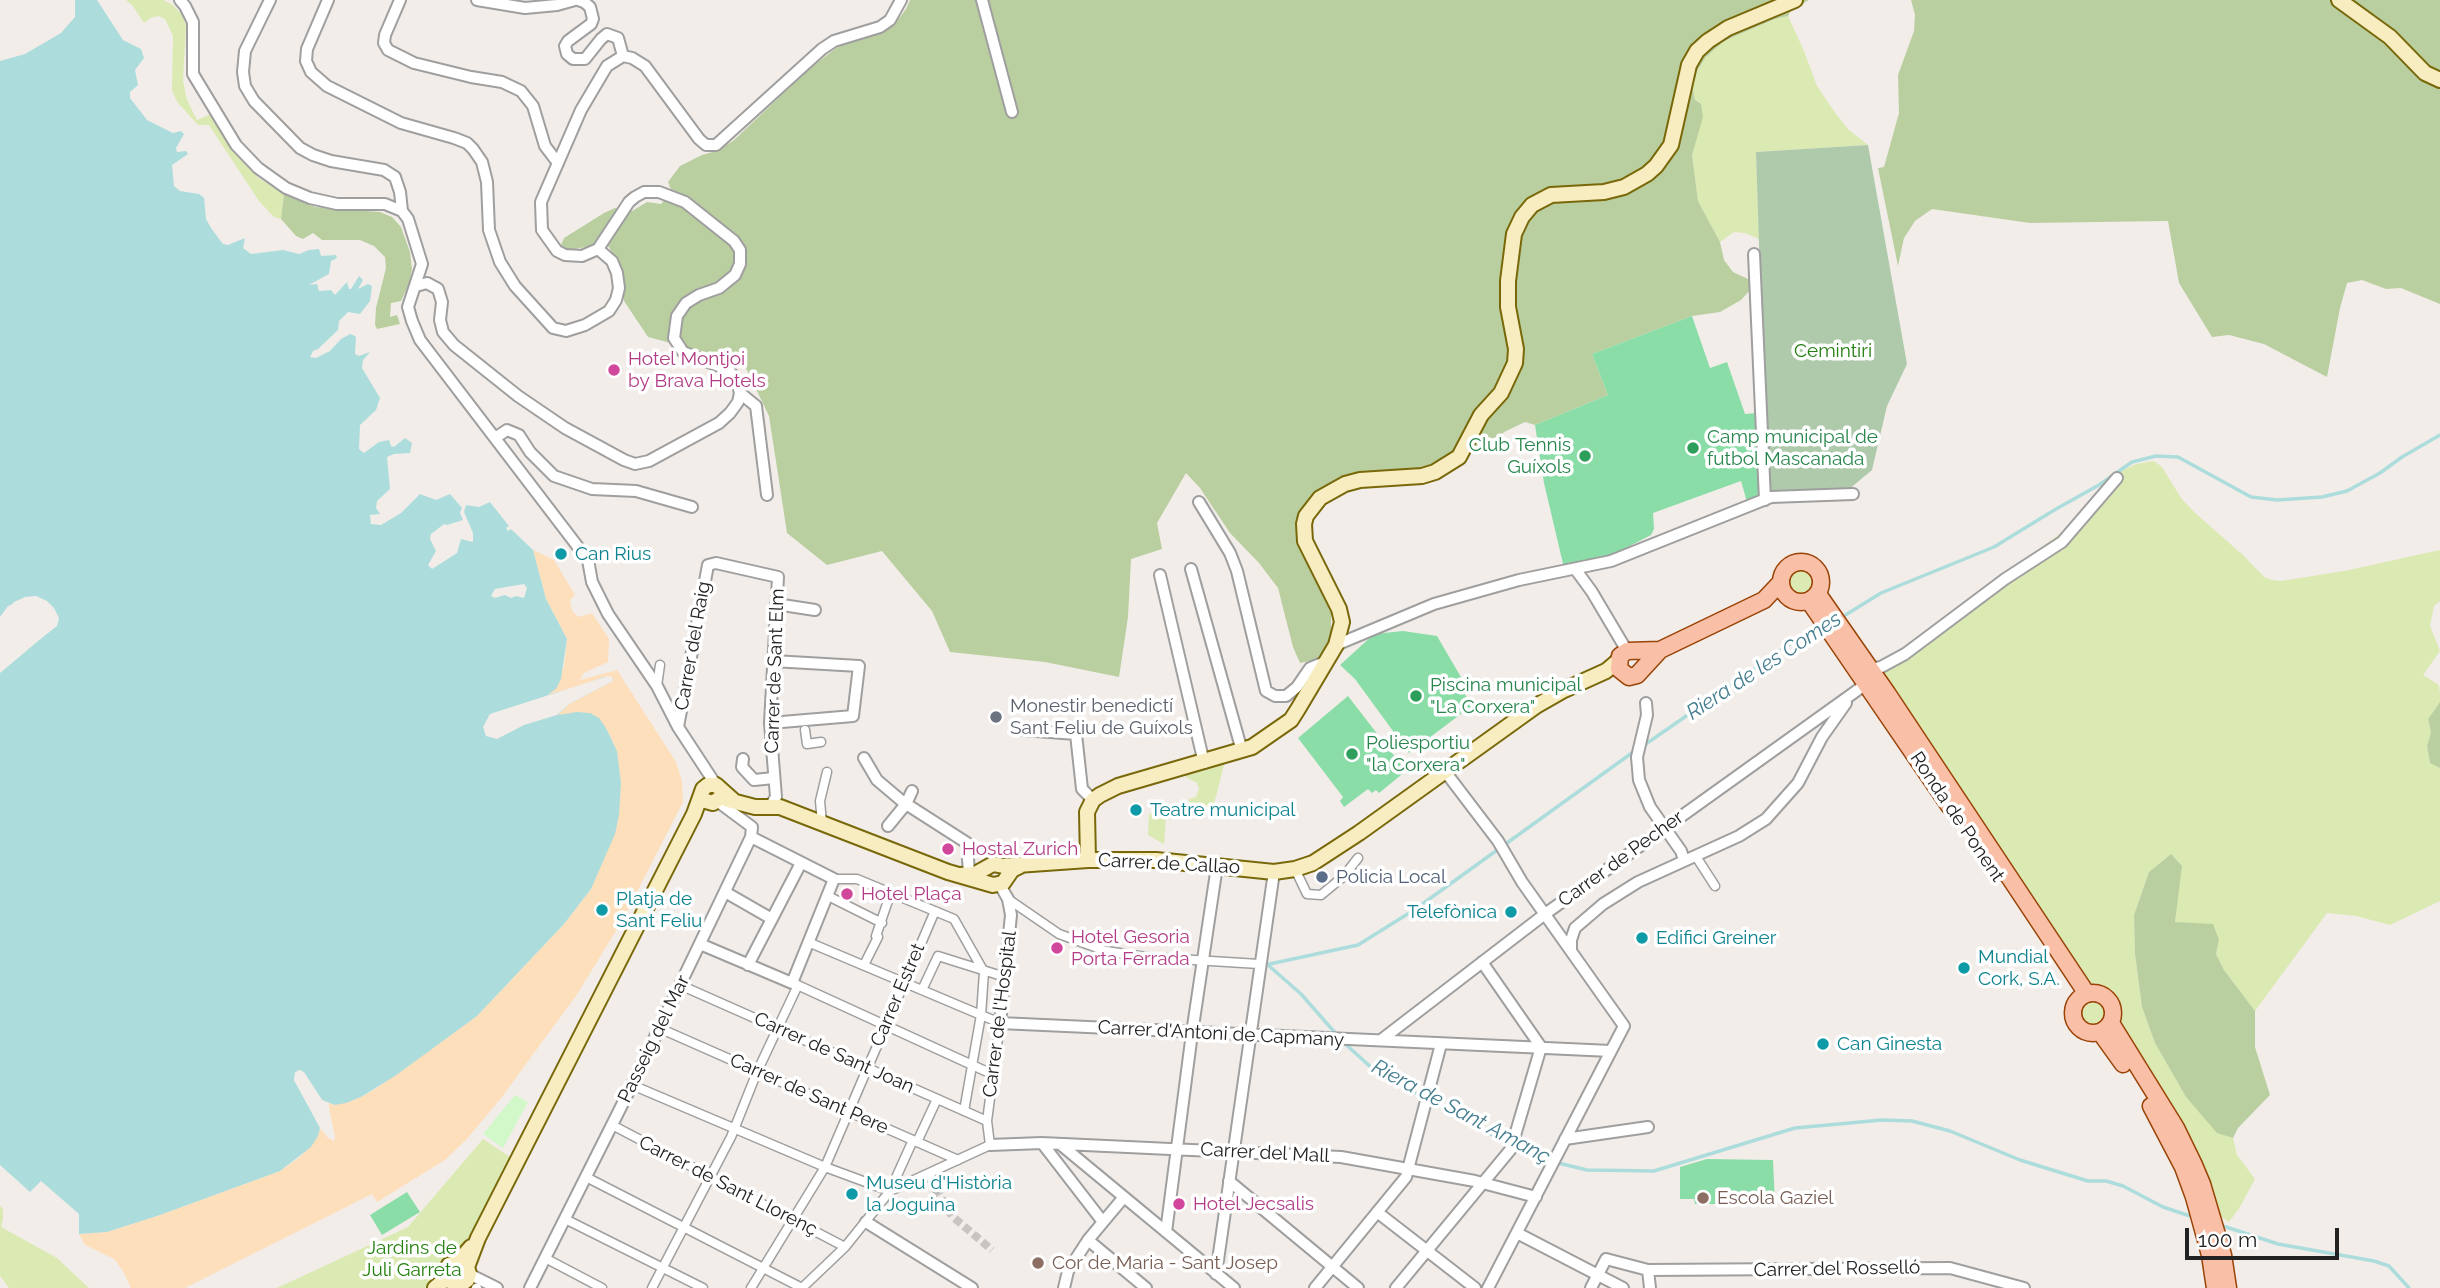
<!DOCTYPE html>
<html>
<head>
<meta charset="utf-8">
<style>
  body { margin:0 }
  #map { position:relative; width:2440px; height:1288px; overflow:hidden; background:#f2ede9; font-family:Raleway,sans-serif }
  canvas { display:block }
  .scale { position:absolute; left:2185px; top:1228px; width:154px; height:32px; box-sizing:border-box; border:4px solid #222; border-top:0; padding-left:9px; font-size:21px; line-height:24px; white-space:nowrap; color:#222; -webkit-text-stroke:5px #fff; paint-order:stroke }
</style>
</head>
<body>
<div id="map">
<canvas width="2440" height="1288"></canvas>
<div class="scale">100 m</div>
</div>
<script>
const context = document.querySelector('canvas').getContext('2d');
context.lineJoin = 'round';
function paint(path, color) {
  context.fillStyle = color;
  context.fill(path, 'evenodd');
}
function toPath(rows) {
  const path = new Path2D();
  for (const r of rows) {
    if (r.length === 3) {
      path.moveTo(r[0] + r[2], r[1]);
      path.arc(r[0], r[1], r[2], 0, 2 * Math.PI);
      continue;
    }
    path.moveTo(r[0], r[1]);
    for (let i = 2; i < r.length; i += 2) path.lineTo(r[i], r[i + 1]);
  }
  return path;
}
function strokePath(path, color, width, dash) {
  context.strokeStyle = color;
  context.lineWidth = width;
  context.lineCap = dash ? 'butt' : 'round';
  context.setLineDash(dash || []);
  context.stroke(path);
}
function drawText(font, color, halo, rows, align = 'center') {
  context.font = font + ' Raleway,sans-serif';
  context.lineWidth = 7;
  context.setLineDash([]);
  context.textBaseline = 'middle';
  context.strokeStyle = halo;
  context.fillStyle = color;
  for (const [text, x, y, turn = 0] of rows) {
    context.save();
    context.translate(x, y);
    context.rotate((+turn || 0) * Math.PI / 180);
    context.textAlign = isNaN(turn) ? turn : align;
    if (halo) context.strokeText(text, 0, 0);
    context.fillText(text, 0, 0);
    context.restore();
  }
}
paint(toPath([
  [126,0,163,0,173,5,182,15,186,25,183,81,187,100,197,120,211,114,225,138,257,177,284,194,281,219,274,217,259,201,209,125,198,125,178,103,172,91,173,36,165,19,158,16,150,18,144,23,133,6],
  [1788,16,1804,51,1817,86,1836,114,1849,130,1868,145,1756,152,1759,239,1745,233,1734,232,1720,242,1698,201,1692,155,1696,138,1695,100,1692,86,1697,71,1706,57,1724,41,1775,19],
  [2154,461,2162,467,2181,498,2194,512,2244,556,2264,577,2272,580,2282,581,2349,570,2440,550,2440,601,2434,606,2430,626,2440,651,2423,675,2439,685,2440,694,2440,702,2428,719,2431,732,2427,746,2430,763,2440,768,2440,901,2390,925,2356,916,2327,913,2255,1011,2224,970,2216,954,2219,940,2189,924,2175,922,2177,902,2171,854,2149,872,2134,915,2135,954,2142,1007,2155,1043,2186,1097,2217,1132,2233,1138,2237,1155,2255,1179,2240,1207,2229,1222,2216,1213,2119,1030,2117,1005,2109,994,2087,982,2075,966,1878,665,2068,528,2082,513,2082,508,2123,470,2136,464],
  [1802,582,13],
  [1225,761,1214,804,1175,819,1166,819,1164,844,1148,835,1149,814,1189,802,1189,799,1196,797,1199,789,1197,783,1187,778,1184,772],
  [2093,1013,13],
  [483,1139,513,1159,475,1234,457,1257,441,1270,437,1284,428,1288,277,1288,408,1227],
  [0,1206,3,1209,3,1219,1,1227,57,1258,89,1288,9,1288,0,1276]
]), '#dbe9b2');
paint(toPath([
  [910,0,1809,0,1791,10,1788,16,1775,19,1724,41,1706,57,1697,71,1692,86,1695,100,1701,104,1703,117,1692,155,1698,201,1720,242,1724,260,1733,272,1748,279,1752,288,1741,300,1720,312,1692,316,1592,354,1608,395,1535,425,1525,422,1504,432,1494,444,1468,452,1425,470,1372,473,1332,482,1310,498,1297,516,1297,538,1331,613,1331,631,1327,648,1315,660,1300,663,1293,647,1278,588,1259,563,1230,533,1200,488,1186,473,1157,523,1162,549,1131,559,1128,617,1119,677,1045,662,950,652,932,611,882,551,827,565,787,533,769,416,743,362,648,337,624,301,615,258,609,247,586,247,569,250,561,245,564,238,604,213,615,208,632,211,647,202,661,204,672,192,668,182,680,166,702,155,716,151,733,141,808,70,836,48,894,25,906,9],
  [1911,0,2440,0,2440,304,2401,288,2386,289,2362,280,2347,283,2340,308,2327,377,2264,344,2229,335,2212,337,2179,283,2168,221,2030,223,1932,209,1915,221,1904,238,1898,266,1878,168,1884,167,1899,113,1898,75,1914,31,1915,15],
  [284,194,315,207,380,212,392,217,401,227,410,252,412,269,409,284,401,301,391,303,390,317,397,315,400,324,377,329,375,325,376,308,386,268,385,257,374,246,360,240,322,240,313,233,303,239,296,236,281,219],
  [2440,702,2440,768,2430,763,2427,746,2431,732,2428,719],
  [2171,854,2182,866,2175,922,2213,924,2219,940,2216,954,2224,970,2255,1011,2255,1047,2270,1095,2238,1128,2233,1138,2217,1133,2186,1097,2155,1043,2142,1007,2135,954,2134,915,2149,872]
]), '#bacfa0');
paint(toPath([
  [533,550,554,560,575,595,570,600,572,611,579,617,592,613,609,639,608,662,584,673,580,680,617,670,676,762,682,781,683,802,622,921,576,996,545,1038,502,1097,466,1140,445,1160,377,1202,372,1194,185,1288,131,1288,123,1271,114,1259,85,1245,79,1234,107,1232,160,1215,280,1171,300,1157,318,1136,320,1128,328,1138,334,1141,335,1137,328,1103,335,1105,361,1097,374,1090,477,1016,564,924,591,889,617,751,606,728,557,715,569,704,590,693,608,676,556,694,546,695,564,667,567,639,546,599]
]), '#fddfbc');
paint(toPath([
  [1868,145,1907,364,1887,406,1872,470,1848,490,1767,492,1756,152]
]), '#aecaab');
paint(toPath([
  [515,1095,528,1102,503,1148,483,1134]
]), '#d2f8ca');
paint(toPath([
  [1692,316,1710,368,1727,362,1745,414,1756,413,1761,497,1747,502,1741,481,1653,513,1654,529,1651,535,1599,562,1564,568,1544,483,1535,425,1608,395,1592,354],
  [1403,631,1437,636,1465,684,1460,688,1473,705,1409,753,1355,679,1340,665,1374,634],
  [1348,696,1406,771,1379,793,1376,790,1372,793,1368,789,1344,807,1340,801,1343,797,1298,738],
  [1707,1159,1773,1160,1775,1204,1695,1204,1694,1199,1680,1199,1680,1167],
  [407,1192,420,1212,382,1235,370,1215]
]), '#8bdda8');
paint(toPath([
  [75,0,97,0,123,40,141,49,144,58,135,70,138,85,130,92,130,98,147,120,173,133,181,131,184,134,176,148,177,152,186,151,188,154,172,165,174,186,180,191,199,194,204,198,206,219,211,228,223,244,228,245,245,238,243,248,251,254,283,250,299,254,309,250,319,249,321,256,336,255,337,258,331,261,329,274,309,285,317,284,319,291,331,290,335,295,347,282,349,289,351,289,359,276,363,280,358,289,368,284,372,286,370,301,360,314,348,312,339,321,338,330,318,349,313,351,310,357,316,358,330,351,341,339,350,334,353,335,356,337,355,354,359,356,370,352,363,360,362,368,380,398,376,410,360,425,359,449,364,453,379,442,389,440,391,446,394,447,405,438,412,443,410,453,394,454,387,457,390,489,377,501,376,508,380,514,370,515,371,524,381,525,401,513,420,494,436,500,450,494,462,508,460,513,463,520,447,525,444,524,431,534,430,539,436,551,428,565,432,569,457,553,461,539,473,542,473,533,464,512,466,505,479,507,490,502,509,526,506,528,508,531,511,529,533,550,546,599,567,639,561,679,556,689,547,695,584,685,603,677,612,677,613,681,569,704,558,715,577,712,590,713,599,718,606,728,617,751,621,783,619,815,615,834,591,889,564,924,477,1016,395,1076,361,1097,346,1103,335,1105,322,1100,304,1072,298,1070,294,1080,320,1128,318,1136,311,1147,280,1171,160,1215,107,1232,79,1234,79,1214,41,1181,30,1192,0,1165,0,673,56,626,54,608,36,596,8,606,0,617,0,61,25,54,61,33,75,17],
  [524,584,527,588,524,598,516,596,511,598,505,595,495,598,491,596,495,589]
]), '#acdddc');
paint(toPath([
  [36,596,47,601,54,608,59,618,57,626,39,640,37,637,53,625,55,618,51,610,42,602,35,600,26,601,11,609,0,621,0,617,14,602,25,597],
  [608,676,612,677,613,681,569,704,557,715,524,725,497,739,486,736,483,727,490,714],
  [301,1070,322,1100,328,1103,329,1107,320,1102,302,1075,298,1074,298,1079,313,1106,323,1131,294,1080,295,1072]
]), '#f2ede9');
strokePath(toPath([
  [1839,619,1881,593,1994,547,2056,509,2099,485,2132,462,2156,456,2178,457,2251,497,2277,500,2322,497,2347,491,2380,473,2402,457,2440,435],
  [1643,746,1790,644,1823,627],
  [1265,965,1358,945,1414,910,1636,750],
  [1268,965,1301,994,1337,1035],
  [1342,1041,1373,1069,1503,1141,1542,1159,1587,1170,1654,1171,1795,1128,1882,1120,1912,1121,1950,1131,2020,1160,2088,1181,2106,1181,2123,1186,2163,1207,2196,1218],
  [2220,1225,2278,1244,2374,1261,2389,1266,2409,1288]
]), '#acdddc', 3.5);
strokePath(toPath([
  [936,1188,952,1216,992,1250]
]), '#c8c4c1', 8, [8, 4]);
const pedestrian = toPath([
  [657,686,660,665],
  [805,730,807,744,821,742],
  [822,823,820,801,827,772],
  [1697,858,1715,886],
  [1295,869,1307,894,1321,895,1344,876,1358,858],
  [834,879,857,879,954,919,984,972,981,1015,964,1111],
  [828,896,882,923],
  [1008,899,1059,934,1106,951,1146,957,1259,964],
  [808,942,1000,1023,987,1121,990,1145,890,1191,913,1140],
  [864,965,878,937,876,936,891,892],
  [793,983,994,1075],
  [680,985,987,1121],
  [922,990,938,956,1005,977],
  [659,1028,958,1160],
  [632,1085,825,1167,890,1191,845,1247,802,1288],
  [612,1125,845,1247],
  [917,1142,937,1099],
  [929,1174,936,1188],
  [586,1177,802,1288],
  [565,1219,703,1288],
  [545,1258,602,1288],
  [476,1288,477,1288],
  [652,1288,731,1137,757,1072,798,985],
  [751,1288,825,1167,935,911]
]);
const minor = toPath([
  [180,0,185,6,193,22,193,74,236,145,258,168,286,188,310,198,337,204,385,204,402,211,408,219,422,264,408,307,412,321,420,340,588,560,592,582,608,614,657,686,678,727,716,785],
  [270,0,245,51,243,72,245,86,254,101,300,148,313,155,331,161,384,170,395,177,400,192,402,211],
  [328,0,307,49,306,61,311,72,327,86,401,123,454,138,467,143,473,149,482,162,487,182,489,230,500,262,515,286,553,328,566,331,585,325,609,311,616,300,619,288,617,273,612,261,598,249],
  [400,0,385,35,384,43,388,50,414,63,471,77,502,82,521,91,533,106,545,146,558,163],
  [477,0,525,8,557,5,575,0],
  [578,0,584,2,590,7,593,19,591,24,568,41,565,46,567,54,573,59,585,59,601,39,607,34,618,38,623,56],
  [982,0,1012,112],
  [623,56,632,58,645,66,699,139,706,145,716,145,822,49,834,41,880,27,890,20,901,0],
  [1754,254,1765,500],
  [416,286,427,283,438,289,442,302,440,320,443,332,454,345,518,396,565,428,624,460,635,464,649,461,719,423,730,413,738,402,740,393,737,382,729,370,683,352,674,338,677,316,686,303,699,295,719,288,735,275,740,264,740,250,734,241,685,202,659,192,644,192,635,197,629,202,598,249,582,256,565,255,557,251,542,230,541,202,581,110,607,66,623,56],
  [740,393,756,406,767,495],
  [495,438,507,430,519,435,530,452,554,476,592,489,636,491,692,507],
  [1199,502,1230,553,1237,571,1266,691,1275,696,1286,696,1297,687,1310,668,1327,661],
  [1191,569,1242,751],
  [1576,570,1592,592,1627,651],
  [1160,575,1204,763],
  [776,604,815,610],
  [1336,645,1434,604,1519,580,1611,561,1771,497,1853,494],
  [1870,669,1881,667,1905,654,2005,579,2062,542,2117,478],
  [1646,703,1647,715,1637,757,1639,780,1650,807,1681,851,1684,860],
  [770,723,853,716,859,666,773,661],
  [678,727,708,565,716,563,778,577,770,723,776,797,771,805],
  [1023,730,1076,734,1082,789,1093,800],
  [864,758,877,780,903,802,967,843,969,874],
  [743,759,742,767,754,780,774,778],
  [1444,770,1498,841,1522,882,1624,1026,1488,1288],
  [888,826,906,804,912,791],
  [1000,885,1008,899,1011,915,1000,1023,1611,1051],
  [725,892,772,919],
  [700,944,792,983,834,879,751,837],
  [1571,950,1571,940,1575,928,1603,904,1638,882,1739,836,1766,819,1798,783,1822,737,1846,703],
  [748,965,801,863],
  [1381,1040,1545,914,1866,684],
  [1565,1139,1648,1127],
  [1042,1143,1103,1222],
  [1060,1144,1234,1288],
  [990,1145,1042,1143,1341,1157,1475,1181,1536,1197],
  [1229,1181,1358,1288],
  [1377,1212,1475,1288],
  [866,1222,972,1288],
  [1166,1232,1192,1033,1217,866],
  [1517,1233,1623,1288],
  [1088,1240,1146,1288],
  [1648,1270,1650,1288],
  [469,1274,497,1288],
  [1216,1274,1274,872],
  [530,1288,632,1085,751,837,752,827,717,801],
  [1064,1288,1068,1271,1088,1240,1124,1197],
  [1315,1288,1406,1177,1441,1044],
  [1396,1288,1511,1149,1541,1047,1482,962],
  [1591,1288,1606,1259,1648,1270,1950,1268,2024,1288]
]);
const secondary = toPath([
  [2339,0,2390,37,2425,73,2440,80],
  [728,800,755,807,780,807,948,872,993,885,1003,883,1012,870,1022,865],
  [706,801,713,803,720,798],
  [1088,860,1087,812,1093,800,1100,795,1118,786,1252,747,1291,720,1298,709,1336,645,1342,622,1339,609,1305,541,1304,524,1306,516,1320,498,1345,484,1360,480,1422,476,1435,472,1459,457,1481,415,1501,393,1515,363,1516,349,1508,307,1508,281,1514,234,1522,217,1532,205,1551,195,1604,192,1624,187,1647,174,1656,166,1671,145,1689,65,1697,51,1708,41,1728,28,1795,0],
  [960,875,975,874,993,864,1003,866,1088,860,1156,860,1274,872,1295,869,1313,863,1359,833,1536,706,1564,690,1606,671,1619,660],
  [447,1278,455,1285,463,1283,467,1280,469,1274,467,1267,478,1238,694,814,703,789,708,785,716,785,735,802],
  [435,1288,447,1278,446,1270,449,1265,458,1262,471,1247]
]);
const primary = toPath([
  [1801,582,20],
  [1818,594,1887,693,2087,994],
  [1809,601,1950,807],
  [1660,650,1627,651,1620,656,1619,669,1629,677,1637,675,1660,650,1764,600,1781,582],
  [2093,1013,20],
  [2111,1023,2176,1128,2194,1165,2202,1184,2223,1255,2228,1288],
  [2100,1032,2123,1064],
  [2151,1106,2183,1167,2194,1197,2210,1255,2215,1288]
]);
strokePath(pedestrian, '#9f9f9f', 11);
strokePath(minor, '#9f9f9f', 14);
strokePath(secondary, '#796809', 18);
strokePath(primary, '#9a4306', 19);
strokePath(pedestrian, '#fff', 8);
strokePath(minor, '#fff', 10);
strokePath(secondary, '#f8edc1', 14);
strokePath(primary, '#f9c0a7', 16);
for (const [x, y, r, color] of [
  [614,370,7,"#d1479c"],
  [1693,448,7,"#2e9e5b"],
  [1585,456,7,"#2e9e5b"],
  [561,554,7,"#0f9aa8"],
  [1416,696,7,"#2e9e5b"],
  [996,717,7,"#6b7280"],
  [1352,754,7,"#2e9e5b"],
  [1136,810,7,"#0f9aa8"],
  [948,849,7,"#d1479c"],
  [1322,877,7,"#5c6f8a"],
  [847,894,7,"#d1479c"],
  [602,910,7,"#0f9aa8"],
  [1511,912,7,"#0f9aa8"],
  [1642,938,7,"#0f9aa8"],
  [1057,948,7,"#d1479c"],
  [1964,968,7,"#0f9aa8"],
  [1823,1044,7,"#0f9aa8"],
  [852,1194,7,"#0f9aa8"],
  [1703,1198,7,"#8d6e63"],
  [1179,1204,7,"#d1479c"],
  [1038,1263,7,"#8d6e63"]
]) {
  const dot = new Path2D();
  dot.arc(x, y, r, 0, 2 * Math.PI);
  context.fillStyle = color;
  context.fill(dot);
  strokePath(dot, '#fff', 2.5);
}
drawText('19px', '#248010', '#fff', [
  ["Cemintiri",1833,351],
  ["Jardins de",412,1248],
  ["Juli Garreta",412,1270]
]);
drawText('19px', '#b23c85', '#fff', [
  ["Hotel Montjoi",628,359],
  ["by Brava Hotels",628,381],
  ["Hostal Zurich",962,849],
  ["Hotel Plaça",861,894],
  ["Hotel Gesoria",1071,937],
  ["Porta Ferrada",1071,959],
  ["Hotel Jecsalis",1193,1204]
], 'left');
drawText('19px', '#27864d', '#fff', [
  ["Camp municipal de",1707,437],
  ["futbol Mascanada",1707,459],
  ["Club Tennis",1571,445,"right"],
  ["Guíxols",1571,467,"right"],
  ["Piscina municipal",1430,685],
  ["\"La Corxera\"",1430,707],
  ["Poliesportiu",1366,743],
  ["\"la Corxera\"",1366,765]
], 'left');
drawText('19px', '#0d838f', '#fff', [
  ["Can Rius",575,554],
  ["Teatre municipal",1150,810],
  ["Platja de",616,899],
  ["Sant Feliu",616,921],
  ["Telefònica",1497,912,"right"],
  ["Edifici Greiner",1656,938],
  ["Mundial",1978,957],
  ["Cork, S.A.",1978,979],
  ["Can Ginesta",1837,1044],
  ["Museu d'Història",866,1183],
  ["la Joguina",866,1205]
], 'left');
drawText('19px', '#222', '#fff', [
  ["Carrer del Raig",693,646,-80],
  ["Carrer de Sant Elm",775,671,-88],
  ["Ronda de Ponent",1957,817,56],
  ["Carrer de Pecher",1621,859,-36],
  ["Carrer de Callao",1169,864,3],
  ["Carrer Estret",898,995,-67],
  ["Carrer de l'Hospital",1000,1014,-83],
  ["Carrer d'Antoni de Capmany",1221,1034,3],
  ["Passeig del Mar",654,1039,-64],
  ["Carrer de Sant Joan",834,1053,24],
  ["Carrer de Sant Pere",809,1094,24],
  ["Carrer del Mall",1265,1153,3],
  ["Carrer de Sant Llorenç",728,1186,27],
  ["Carrer del Rosselló",1837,1269,-1]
]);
drawText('19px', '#5b616d', '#fff', [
  ["Monestir benedictí",1010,706],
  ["Sant Feliu de Guíxols",1010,728]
], 'left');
drawText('19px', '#4e5e75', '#fff', [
  ["Policia Local",1336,877]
], 'left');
drawText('19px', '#785e54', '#fff', [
  ["Escola Gaziel",1717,1198],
  ["Cor de Maria - Sant Josep",1052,1263]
], 'left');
drawText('italic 21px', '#437d8f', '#fff', [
  ["Riera de les Comes",1764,666,-33],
  ["Riera de Sant Amanç",1461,1112,28]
]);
</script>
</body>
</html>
